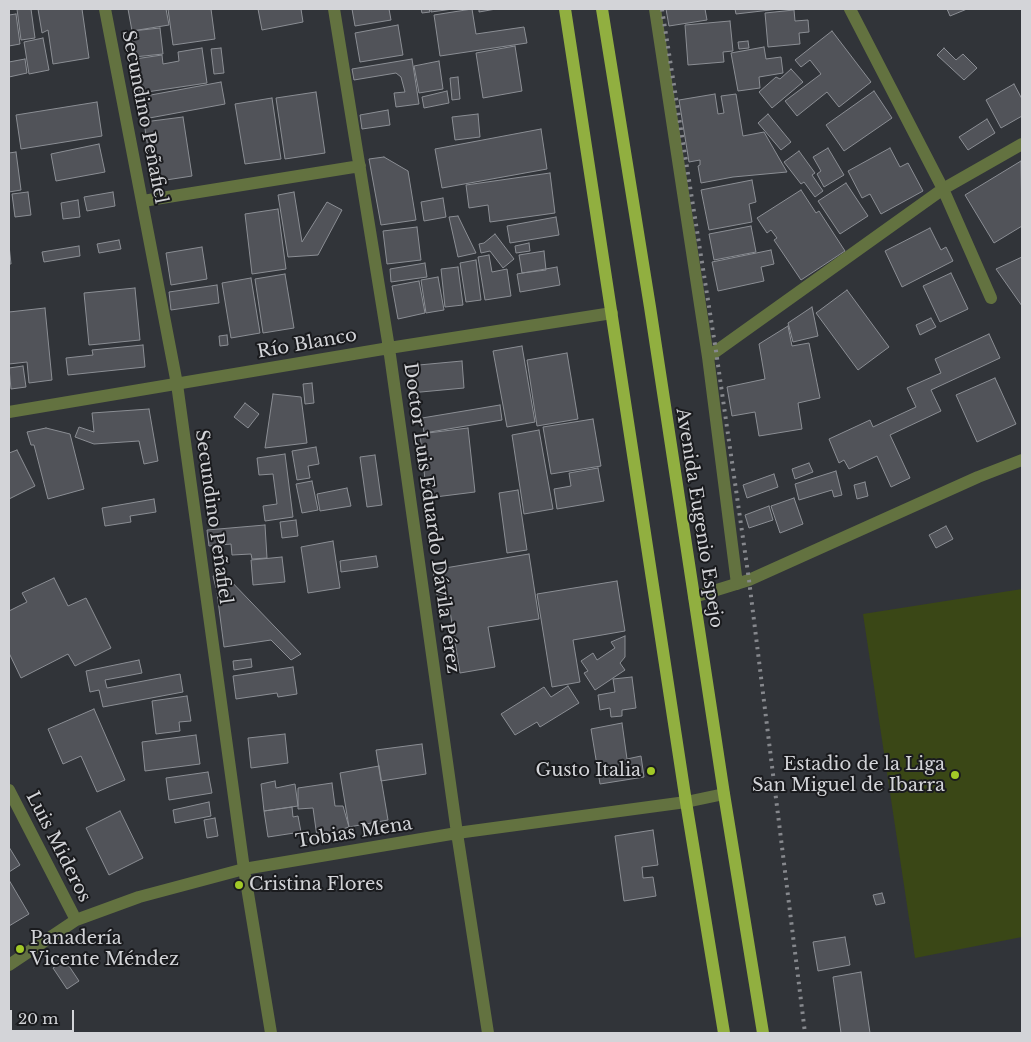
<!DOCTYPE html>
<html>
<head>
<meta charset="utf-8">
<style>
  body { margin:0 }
  #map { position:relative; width:1031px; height:1042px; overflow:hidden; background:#313439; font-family:"Libre Baskerville",serif }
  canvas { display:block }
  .frame { position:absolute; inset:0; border:10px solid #d3d4d8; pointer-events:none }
  .scale { position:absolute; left:10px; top:1010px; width:64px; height:22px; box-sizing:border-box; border:2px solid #d3d4d8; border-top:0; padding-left:6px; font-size:15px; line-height:18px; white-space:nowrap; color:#d3d4d8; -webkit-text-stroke:4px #1a1b1e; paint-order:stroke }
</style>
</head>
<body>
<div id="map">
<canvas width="1031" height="1042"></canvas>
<div class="frame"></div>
<div class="scale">20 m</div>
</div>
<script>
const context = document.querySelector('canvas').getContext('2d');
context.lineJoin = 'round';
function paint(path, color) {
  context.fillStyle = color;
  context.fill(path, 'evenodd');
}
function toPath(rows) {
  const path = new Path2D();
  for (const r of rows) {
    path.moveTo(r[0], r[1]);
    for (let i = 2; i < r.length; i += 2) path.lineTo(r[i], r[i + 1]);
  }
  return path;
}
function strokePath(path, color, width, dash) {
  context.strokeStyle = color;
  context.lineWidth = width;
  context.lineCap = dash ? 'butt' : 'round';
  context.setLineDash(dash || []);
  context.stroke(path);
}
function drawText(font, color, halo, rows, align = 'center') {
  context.font = font + ' "Libre Baskerville",serif';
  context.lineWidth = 4;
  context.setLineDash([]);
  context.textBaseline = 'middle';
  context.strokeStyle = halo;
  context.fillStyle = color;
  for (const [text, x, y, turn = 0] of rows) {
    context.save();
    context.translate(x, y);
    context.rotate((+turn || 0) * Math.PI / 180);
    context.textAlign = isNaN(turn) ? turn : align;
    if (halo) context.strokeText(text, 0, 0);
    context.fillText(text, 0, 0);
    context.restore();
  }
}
paint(toPath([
  [1022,589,1022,937,915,958,863,614]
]), '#3a4716');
const building = toPath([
  [17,9,31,9,35,38,21,40,17,9],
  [38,9,82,9,89,58,53,64,48,30,42,33,38,9],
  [128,9,166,9,169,25,132,31,128,9],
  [168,9,211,9,215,39,173,45,168,9],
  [258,9,301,9,303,22,262,30,258,9],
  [352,9,389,9,391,20,355,26,352,9],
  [421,9,429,9,430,12,422,13,421,9],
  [431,9,453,9,431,12,431,9],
  [472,9,476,34,524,27,527,43,440,56,434,15,472,9],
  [479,9,496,9,479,12,479,9],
  [666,9,705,9,707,20,669,26,666,9],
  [735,9,779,9,736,14,735,9],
  [947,9,967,9,950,16,947,9],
  [794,10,795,21,808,20,809,32,799,33,800,44,768,47,765,13,794,10],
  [16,14,20,44,9,46,9,15,16,14],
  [730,21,733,51,723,52,724,62,688,65,685,25,730,21],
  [398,25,403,55,360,62,355,33,398,25],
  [160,28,163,54,134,57,132,31,160,28],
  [832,31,871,82,839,107,827,92,797,116,785,101,821,74,810,60,801,67,795,60,832,31],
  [43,38,49,70,29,74,24,42,43,38],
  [748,41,749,48,739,49,738,42,748,41],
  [515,46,522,91,483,98,476,53,515,46],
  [764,47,766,59,781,57,783,73,759,77,760,88,738,91,731,53,764,47],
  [202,48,207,83,140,93,135,59,162,55,163,64,179,61,178,52,202,48],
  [221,48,224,73,214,74,211,49,221,48],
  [944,48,956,60,963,54,977,68,964,80,937,55,944,48],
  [25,59,27,73,9,77,9,62,25,59],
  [412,59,419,104,396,107,394,93,405,92,401,77,396,73,354,80,352,69,412,59],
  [439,61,443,89,419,93,414,66,439,61],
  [791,69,803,82,772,108,759,92,776,77,780,79,791,69],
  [458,77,460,99,452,100,450,78,458,77],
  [221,82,225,104,144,119,140,97,221,82],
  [1014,84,1022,99,1022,116,1001,128,986,100,1014,84],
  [447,91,449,103,424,108,422,97,447,91],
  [874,91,892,118,844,151,826,125,874,91],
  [316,92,325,153,285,159,276,98,316,92],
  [715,94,718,114,724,113,721,96,736,94,743,136,764,132,787,172,733,177,701,183,698,166,700,165,700,160,689,162,679,100,715,94],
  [272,98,281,159,245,164,235,104,272,98],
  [97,102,102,136,21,149,16,115,97,102],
  [388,110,390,125,362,129,360,115,388,110],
  [478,114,480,137,455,140,452,117,478,114],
  [768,114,791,142,781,150,758,123,768,114],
  [183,117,192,176,153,182,144,122,183,117],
  [987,119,995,133,968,150,959,137,987,119],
  [541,129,547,169,442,188,435,149,541,129],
  [99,144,105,172,56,181,51,154,99,144],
  [828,148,844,175,824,187,817,174,821,171,813,157,828,148],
  [890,148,900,167,908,163,923,191,881,214,870,194,862,198,848,171,890,148],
  [799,151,815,173,812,175,823,191,815,197,804,182,801,184,784,162,799,151],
  [16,152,21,190,9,192,9,153,16,152],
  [384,157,408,171,416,220,381,225,369,159,384,157],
  [1021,161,1022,226,994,243,965,195,1021,161],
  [550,173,555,213,490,222,488,205,469,208,466,185,550,173],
  [752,180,756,202,749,204,752,222,709,230,701,190,752,180],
  [846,183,868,216,840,234,818,201,846,183],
  [801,190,816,213,819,211,845,251,801,280,774,240,777,238,771,230,767,233,757,218,801,190],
  [28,192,31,215,15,217,12,194,28,192],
  [113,192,115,206,87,211,84,197,113,192],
  [294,192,302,242,327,202,342,210,318,255,288,257,278,195,294,192],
  [443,198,446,217,424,221,421,202,443,198],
  [78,200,80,217,63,219,61,203,78,200],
  [278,209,286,269,252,274,245,214,278,209],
  [458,216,476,253,458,257,449,217,458,216],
  [556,217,559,235,510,243,507,226,556,217],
  [751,226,756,252,714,260,709,234,751,226],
  [417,227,421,260,387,264,383,231,417,227],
  [930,228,941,250,946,247,953,261,902,287,885,251,930,228],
  [495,234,514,259,503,268,490,251,481,253,479,244,484,243,495,234],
  [119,240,121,249,99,253,97,244,119,240],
  [529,243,530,251,516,253,515,246,529,243],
  [9,245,11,264,9,264,9,245],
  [79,246,80,256,44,262,42,252,79,246],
  [202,247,207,279,171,285,166,253,202,247],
  [771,250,774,264,761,267,764,281,718,291,712,262,771,250],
  [544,251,546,270,522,273,519,255,544,251],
  [489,255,492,272,507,269,511,296,485,300,478,257,489,255],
  [1022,257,1022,306,996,269,1022,257],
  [476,260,481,300,466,302,460,263,476,260],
  [425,263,427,277,391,282,390,269,425,263],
  [458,267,463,305,445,307,441,269,458,267],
  [557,267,560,285,520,292,517,274,557,267],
  [951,273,968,309,940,322,923,286,951,273],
  [285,274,294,328,263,333,255,279,285,274],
  [438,277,444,310,426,313,421,280,438,277],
  [251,278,260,333,231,338,222,283,251,278],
  [419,281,425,313,398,319,392,286,419,281],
  [217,285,219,303,171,310,169,292,217,285],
  [135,288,140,340,89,345,84,293,135,288],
  [847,290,889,347,858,370,816,313,847,290],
  [812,307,818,336,793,342,788,323,812,307],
  [45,308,52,380,29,383,27,362,9,364,9,312,45,308],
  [931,318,936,327,920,335,916,325,931,318],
  [788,326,792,346,809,343,820,398,798,403,802,429,759,436,755,412,732,416,727,387,765,379,759,344,788,326],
  [989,334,1000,358,931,390,941,411,890,435,910,478,891,487,877,456,849,469,844,460,839,463,829,439,870,420,873,427,916,407,907,388,941,373,935,359,989,334],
  [227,335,228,345,220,346,219,336,227,335],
  [143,345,145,367,68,375,66,358,93,355,92,350,143,345],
  [522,346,535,422,507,427,493,351,522,346],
  [567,353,578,419,537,426,527,360,567,353],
  [462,361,464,388,410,393,408,366,462,361],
  [23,366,26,387,11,389,9,368,23,366],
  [995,378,1016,424,977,442,956,395,995,378],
  [312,383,314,403,305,404,303,384,312,383],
  [273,394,301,397,307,443,265,448,273,394],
  [245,403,259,414,248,428,234,417,245,403],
  [500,405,502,420,424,433,422,418,500,405],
  [149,409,158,461,144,464,139,441,94,444,75,437,79,427,94,432,92,413,149,409],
  [593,419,601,466,551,474,543,427,593,419],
  [46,428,70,434,84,489,48,499,34,445,31,445,27,432,46,428],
  [468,428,475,492,427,498,420,434,468,428],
  [539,430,553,509,524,514,512,435,539,430],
  [316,447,319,464,308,466,310,478,297,480,292,451,316,447],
  [17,450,35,486,9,499,9,453,17,450],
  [285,454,293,517,265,521,263,506,277,504,273,474,259,475,257,458,285,454],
  [375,455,382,505,367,507,360,457,375,455],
  [809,463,813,472,795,479,792,469,809,463],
  [598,468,604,501,557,509,554,489,571,486,569,473,598,468],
  [836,471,842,495,834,497,832,490,799,500,795,484,836,471],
  [774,474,778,487,747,498,743,485,774,474],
  [312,481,318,510,302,513,296,484,312,481],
  [865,482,868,496,857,499,854,485,865,482],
  [347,488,351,506,320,511,317,494,347,488],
  [518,490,527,550,507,553,499,493,518,490],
  [794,498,803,524,780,533,771,506,794,498],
  [154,499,156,512,130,516,131,522,105,526,102,508,154,499],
  [769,506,773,520,749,528,745,515,769,506],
  [296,520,298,536,282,538,280,522,296,520],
  [265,525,267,558,252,559,251,554,232,555,231,544,209,546,207,530,265,525],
  [946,526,953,539,936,548,929,535,946,526],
  [333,541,340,588,308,593,301,547,333,541],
  [529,554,539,619,488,627,495,667,460,673,450,611,440,613,433,570,529,554],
  [376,556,378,567,341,572,340,561,376,556],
  [282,557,285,582,253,585,251,560,282,557],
  [225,575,301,654,291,660,271,640,224,647,217,593,226,591,226,587,216,588,213,576,225,575],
  [54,578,68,606,86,598,111,648,75,666,68,654,21,678,9,653,9,611,27,602,22,593,54,578],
  [617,581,625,631,573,640,580,682,552,687,537,594,617,581],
  [625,636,625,657,620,663,625,670,595,690,584,673,588,671,581,661,593,653,597,660,615,648,611,642,625,636],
  [251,659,252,667,234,670,233,661,251,659],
  [139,660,142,673,105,680,107,688,180,674,183,692,103,707,99,690,90,692,86,671,139,660],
  [293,667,297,694,278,697,277,693,236,699,233,676,293,667],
  [632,677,636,708,622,710,622,716,611,717,610,708,600,710,598,695,615,692,613,679,632,677],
  [568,686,579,703,540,727,537,722,515,735,501,714,544,687,551,697,568,686],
  [187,696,191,721,179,722,180,731,156,734,152,701,187,696],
  [94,709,125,780,97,792,81,756,63,764,48,729,94,709],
  [622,723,627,759,641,756,644,777,600,784,591,729,622,723],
  [285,734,288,763,251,768,248,738,285,734],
  [196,735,200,764,145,771,142,742,196,735],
  [422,744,426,774,381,781,376,750,422,744],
  [379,766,388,820,349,827,340,773,379,766],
  [208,772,212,793,169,800,166,778,208,772],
  [275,781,276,788,295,784,298,806,264,811,261,784,275,781],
  [332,783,335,806,343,806,349,827,317,837,313,808,298,809,298,788,332,783],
  [209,802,211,816,175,823,173,810,209,802],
  [292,807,293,817,298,816,301,832,268,837,264,811,292,807],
  [120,811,143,858,109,875,86,828,120,811],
  [215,818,218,836,207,838,204,820,215,818],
  [653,830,658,865,642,867,643,878,653,877,656,896,624,901,615,836,653,830],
  [9,847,20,865,9,872,9,847],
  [9,880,29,914,9,926,9,880],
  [882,893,885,903,876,905,873,895,882,893],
  [845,937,850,965,818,971,813,942,845,937],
  [65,960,79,981,67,989,53,968,65,960],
  [861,972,870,1033,841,1033,833,977,861,972]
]);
paint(building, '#515359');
strokePath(building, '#8b8e94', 1);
strokePath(toPath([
  [105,9,177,384,244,869,271,1033],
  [334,9,389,348,457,833,488,1033],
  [655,9,708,357,737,584],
  [850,9,943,189,991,298],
  [143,201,360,166],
  [708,357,943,189,1022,144],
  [9,412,389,348,612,313],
  [694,597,749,580,978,477,1022,460],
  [9,790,76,920],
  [9,965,76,920,139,897,244,869,457,833,686,802,724,794]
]), '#637240', 12);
strokePath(toPath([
  [565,9,686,802,724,1033],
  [602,9,650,307,724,794,763,1033]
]), '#91af40', 12);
strokePath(toPath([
  [662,9,716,351,749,580,805,1033]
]), '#86888d', 4, [2.5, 5]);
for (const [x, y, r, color] of [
  [651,771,5,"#a2c927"],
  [955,775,5,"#a2c927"],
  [239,885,5,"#a2c927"],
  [20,949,5,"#a2c927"]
]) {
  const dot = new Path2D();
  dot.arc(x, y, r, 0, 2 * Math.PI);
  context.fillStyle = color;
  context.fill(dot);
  strokePath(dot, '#1a1b1e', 2);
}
drawText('18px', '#d3d4d8', '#1a1b1e', [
  ["Secundino Peñafiel",144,117,79],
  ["Río Blanco",307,344,-10],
  ["Secundino Peñafiel",213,517,82],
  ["Doctor Luis Eduardo Dávila Pérez",431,518,82],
  ["Avenida Eugenio Espejo",699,518,81],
  ["Tobias Mena",354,833,-9],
  ["Luis Mideros",58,847,63]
]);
drawText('18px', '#d3d4d8', '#1a1b1e', [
  ["Estadio de la Liga",945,765],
  ["San Miguel de Ibarra",945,786],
  ["Gusto Italia",641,771],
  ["Cristina Flores",249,885,"left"],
  ["Panadería",30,939,"left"],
  ["Vicente Méndez",30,960,"left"]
], 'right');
</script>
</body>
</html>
